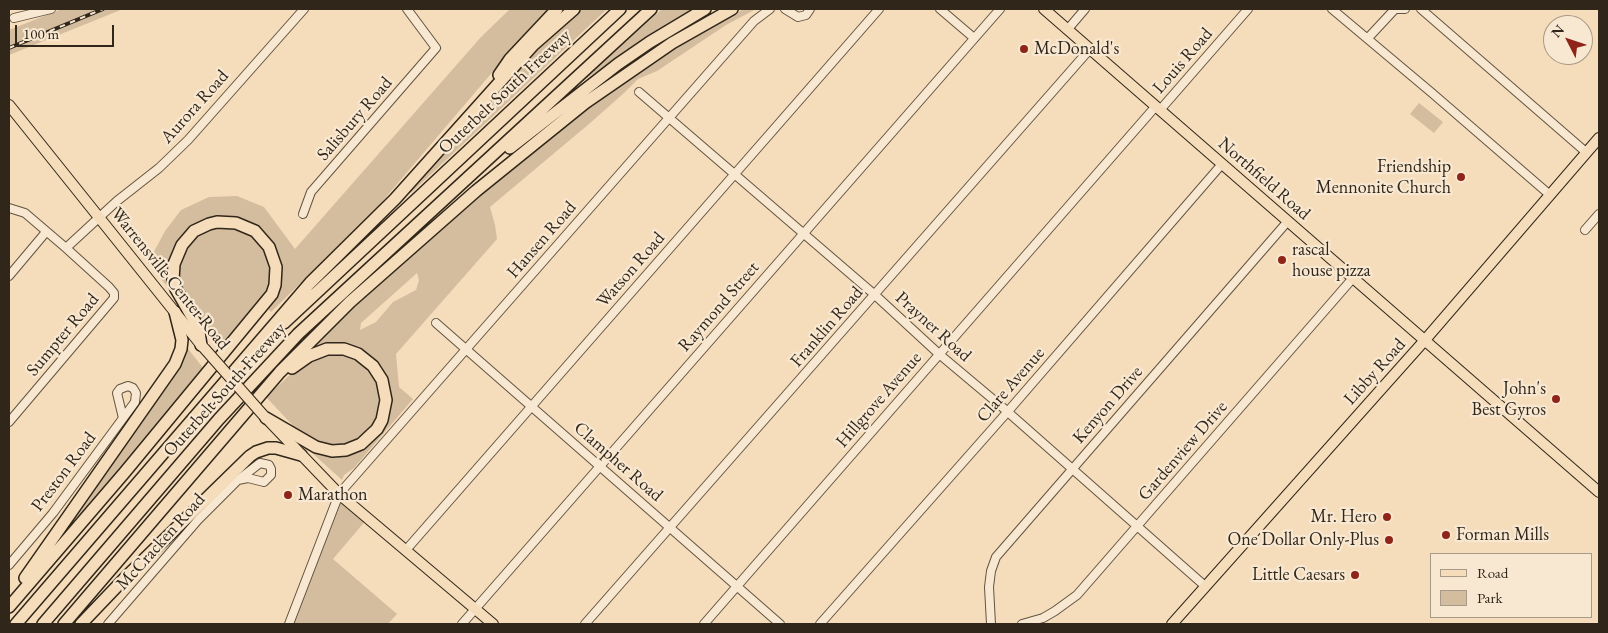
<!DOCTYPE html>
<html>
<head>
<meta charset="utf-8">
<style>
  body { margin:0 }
  #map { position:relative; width:1608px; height:633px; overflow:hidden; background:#f5dcba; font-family:"EB Garamond",serif }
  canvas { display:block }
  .frame { position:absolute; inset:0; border:10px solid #302619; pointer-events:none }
  .legend { position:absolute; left:1430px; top:553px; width:162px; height:65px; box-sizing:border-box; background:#f8e8d2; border:1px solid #a89a88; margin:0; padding:6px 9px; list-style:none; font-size:15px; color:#302619 }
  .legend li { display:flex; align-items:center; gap:10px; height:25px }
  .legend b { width:25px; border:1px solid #a89a88 }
  .north { position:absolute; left:1543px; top:15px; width:50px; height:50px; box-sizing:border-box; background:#f8e8d2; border:1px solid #a89a88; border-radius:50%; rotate:311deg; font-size:14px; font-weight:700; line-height:20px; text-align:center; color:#302619 }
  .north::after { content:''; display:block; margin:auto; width:18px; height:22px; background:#8f2418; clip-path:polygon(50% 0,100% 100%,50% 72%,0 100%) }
  .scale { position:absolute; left:15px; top:25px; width:99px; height:22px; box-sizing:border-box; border:2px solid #302619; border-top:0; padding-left:6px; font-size:15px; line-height:18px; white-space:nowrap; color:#302619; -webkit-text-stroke:4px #f8e8d2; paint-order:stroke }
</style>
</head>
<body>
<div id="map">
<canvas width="1608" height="633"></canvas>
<div class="frame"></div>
<ul class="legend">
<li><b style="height:6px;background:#f5dcba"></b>Road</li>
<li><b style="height:14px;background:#d4bd9f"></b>Park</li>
</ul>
<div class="north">N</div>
<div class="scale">100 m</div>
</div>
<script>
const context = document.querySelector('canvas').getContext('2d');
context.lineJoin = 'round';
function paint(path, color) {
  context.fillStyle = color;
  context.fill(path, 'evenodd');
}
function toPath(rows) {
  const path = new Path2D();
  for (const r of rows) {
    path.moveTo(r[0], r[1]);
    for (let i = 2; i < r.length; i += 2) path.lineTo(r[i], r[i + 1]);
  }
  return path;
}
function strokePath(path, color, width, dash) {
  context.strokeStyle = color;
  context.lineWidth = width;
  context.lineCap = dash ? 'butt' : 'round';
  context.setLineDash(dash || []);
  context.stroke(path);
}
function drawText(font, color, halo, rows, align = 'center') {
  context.font = font + ' "EB Garamond",serif';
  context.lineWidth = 4.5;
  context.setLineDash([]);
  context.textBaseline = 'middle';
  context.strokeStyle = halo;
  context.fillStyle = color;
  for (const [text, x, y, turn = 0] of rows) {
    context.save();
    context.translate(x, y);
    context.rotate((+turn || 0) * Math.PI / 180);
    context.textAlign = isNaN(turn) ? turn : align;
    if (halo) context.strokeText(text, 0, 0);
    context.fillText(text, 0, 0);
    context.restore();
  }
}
paint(toPath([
  [62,9,123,9,9,55,9,30],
  [510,9,549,9,518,42,375,210,271,312,267,308,272,301,271,243,234,219,184,236,170,290,148,263,165,231,181,210,209,197,237,196,264,207,295,249,481,37],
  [581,9,607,9,411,193,408,190,544,41],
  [662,9,696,9,662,28,584,80],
  [744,9,756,9,726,25,657,71,638,79,624,93,589,124,490,207,495,225,497,239,396,354,399,387,413,399,354,468,344,475,342,480,301,443,311,448,364,446,389,417,391,390,388,379,382,367,369,356,310,350,324,333,438,230,566,123,635,73,691,37],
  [417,273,419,280,416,290,393,302,376,322,360,330,361,323],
  [1419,103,1443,122,1434,133,1410,114],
  [230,226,248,232,267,252,272,272,268,293,223,346,209,336,193,315,177,286,179,259,191,240,201,232,208,228],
  [185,345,204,369,55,546,53,544],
  [324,354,342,354,363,363,375,376,380,389,381,405,378,418,371,430,359,440,346,445,324,447,298,431,266,397,293,372,312,359],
  [339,494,368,518,333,559,397,614,388,624,289,624]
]), '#d4bd9f');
const minor = toPath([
  [785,9,798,17,806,15,810,9],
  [940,9,974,38],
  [1332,9,1432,93,1550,195],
  [1397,9,1405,9],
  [1421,9,1587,153],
  [14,18,51,9],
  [1068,29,1085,9],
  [1368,38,1395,9],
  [639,92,875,295,939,354,1001,406,1205,586],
  [1160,110,1248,9],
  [9,208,25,213,66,248,117,201,159,168,188,140,304,9],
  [303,214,311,192,436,48,407,9],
  [1585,230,1599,214],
  [9,276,46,232],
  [436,323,780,624],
  [9,422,114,298,114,293,109,287,66,248],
  [406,550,879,9],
  [9,565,53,513,135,402,136,393,133,388,128,386,120,389,117,393,123,418],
  [108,624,198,520,238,480,260,463,269,465,271,469,271,475,264,482,248,478,238,480],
  [289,624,339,494,754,21,770,9],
  [462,624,1000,9],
  [585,624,1090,49],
  [704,624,1156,106],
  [820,624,1010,409,1222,164],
  [991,624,989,587,991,571,996,557,1288,221],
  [1022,624,1043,618,1055,611,1077,595,1353,278]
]);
const major = toPath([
  [1044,9,1599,492],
  [9,105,202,346],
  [270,422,339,494,493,624],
  [1172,624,1425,340,1599,138]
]);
const highway = toPath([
  [499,75,510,59,557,9],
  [510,148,618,64,650,42,705,9],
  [284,323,620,9],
  [266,418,316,447,332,451,346,450,361,444,377,429,382,420,386,400,382,380,373,366,358,354,344,349,327,349,309,356,292,368],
  [25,578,175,364,181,349,182,340,175,312],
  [9,607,125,472,272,294,275,285,276,267,269,247,255,231,236,223,217,222,209,224,194,231,182,245,174,264,173,280,176,289,195,322,199,332,201,345],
  [16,624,310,283,395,199,533,45,574,9],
  [43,624,219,419,298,334,651,9],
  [64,624,280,372,350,302,476,191,585,103,672,43,732,9],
  [81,624,124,579,250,456,256,452,268,448,276,448,301,455]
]);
strokePath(minor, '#615441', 10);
strokePath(major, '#302619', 12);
strokePath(highway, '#302619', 14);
strokePath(minor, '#f8e8d2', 8);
strokePath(major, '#f5dcba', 10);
strokePath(highway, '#f5dcba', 11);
const rail = toPath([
  [9,48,103,9]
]);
strokePath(rail, '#302619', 4);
strokePath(rail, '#f8e8d2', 2, [5.5]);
const majorBridge = toPath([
  [204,348,264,416]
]);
strokePath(majorBridge, '#302619', 12, []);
strokePath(majorBridge, '#f5dcba', 10);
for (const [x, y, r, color] of [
  [1024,49,5,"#8f2418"],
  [1461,177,5,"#8f2418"],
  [1282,260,5,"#8f2418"],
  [1556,399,5,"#8f2418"],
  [288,495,5,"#8f2418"],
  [1387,517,5,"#8f2418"],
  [1446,535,5,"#8f2418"],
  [1389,540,5,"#8f2418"],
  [1355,575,5,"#8f2418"]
]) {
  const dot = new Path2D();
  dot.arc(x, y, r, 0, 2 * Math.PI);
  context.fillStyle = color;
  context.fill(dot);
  strokePath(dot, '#f8e8d2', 2);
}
drawText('18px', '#302619', '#f8e8d2', [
  ["McDonald's",1034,49,"left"],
  ["Friendship",1451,167],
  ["Mennonite Church",1451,188],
  ["rascal",1292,250,"left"],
  ["house pizza",1292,271,"left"],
  ["John's",1546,389],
  ["Best Gyros",1546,410],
  ["Marathon",298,495,"left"],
  ["Mr. Hero",1377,517],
  ["Forman Mills",1456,535,"left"],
  ["One Dollar Only-Plus",1379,540],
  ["Little Caesars",1345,575]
], 'right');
drawText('18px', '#302619', '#f8e8d2', [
  ["Louis Road",1183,61,-49],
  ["Outerbelt South Freeway",505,92,-43],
  ["Aurora Road",195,107,-48],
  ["Salisbury Road",355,119,-49],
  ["Northfield Road",1264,179,41],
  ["Hansen Road",542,240,-49],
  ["Watson Road",631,270,-49],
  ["Warrensville Center Road",170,279,51],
  ["Raymond Street",719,307,-49],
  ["Franklin Road",827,327,-49],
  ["Prayner Road",933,327,42],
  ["Sumpter Road",63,335,-50],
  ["Libby Road",1375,372,-48],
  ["Clare Avenue",1011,385,-49],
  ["Outerbelt South Freeway",225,390,-48],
  ["Hillgrove Avenue",879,400,-49],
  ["Kenyon Drive",1108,405,-49],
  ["Gardenview Drive",1183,451,-49],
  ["Clampher Road",618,462,41],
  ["Preston Road",64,472,-53],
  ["McCracken Road",161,542,-48]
]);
</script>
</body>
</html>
